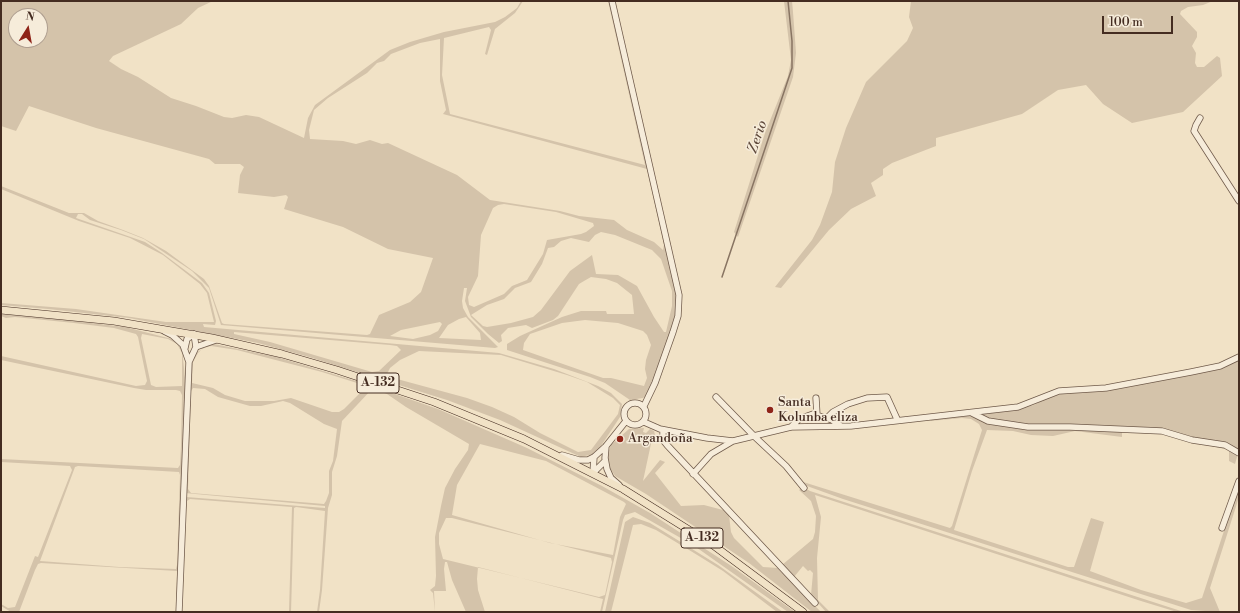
<!DOCTYPE html>
<html>
<head>
<meta charset="utf-8">
<style>
  body { margin:0 }
  #map { position:relative; width:1240px; height:613px; overflow:hidden; background:#f1e2c6; font-family:"Libre Bodoni",serif }
  canvas { display:block }
  .frame { position:absolute; inset:0; border:2px solid #442c21; pointer-events:none }
  .north { position:absolute; left:8px; top:8px; width:40px; height:40px; box-sizing:border-box; background:#f6ecda; border:1px solid #af9f90; border-radius:50%; rotate:11deg; font-size:11px; font-weight:700; line-height:16px; text-align:center; color:#442c21 }
  .north::after { content:''; display:block; margin:auto; width:14px; height:18px; background:#8f2418; clip-path:polygon(50% 0,100% 100%,50% 72%,0 100%) }
  .scale { position:absolute; left:1102px; top:16px; width:71px; height:18px; box-sizing:border-box; border:2px solid #442c21; border-top:0; padding-left:5px; font-size:12px; line-height:14px; white-space:nowrap; color:#442c21; -webkit-text-stroke:3px #f6ecda; paint-order:stroke }
</style>
</head>
<body>
<div id="map">
<canvas width="1240" height="613"></canvas>
<div class="frame"></div>
<div class="north">N</div>
<div class="scale">100 m</div>
</div>
<script>
const context = document.querySelector('canvas').getContext('2d');
context.lineJoin = 'round';
function paint(path, color) {
  context.fillStyle = color;
  context.fill(path, 'evenodd');
}
function toPath(rows) {
  const path = new Path2D();
  for (const r of rows) {
    if (r.length === 3) {
      path.moveTo(r[0] + r[2], r[1]);
      path.arc(r[0], r[1], r[2], 0, 2 * Math.PI);
      continue;
    }
    path.moveTo(r[0], r[1]);
    for (let i = 2; i < r.length; i += 2) path.lineTo(r[i], r[i + 1]);
  }
  return path;
}
function strokePath(path, color, width, dash) {
  context.strokeStyle = color;
  context.lineWidth = width;
  context.lineCap = dash ? 'butt' : 'round';
  context.setLineDash(dash || []);
  context.stroke(path);
}
function drawText(font, color, halo, rows, align = 'center') {
  context.font = font + ' "Libre Bodoni",serif';
  context.lineWidth = 3;
  context.setLineDash([]);
  context.textBaseline = 'middle';
  context.strokeStyle = halo;
  context.fillStyle = color;
  for (const [text, x, y, turn = 0] of rows) {
    context.save();
    context.translate(x, y);
    context.rotate((+turn || 0) * Math.PI / 180);
    context.textAlign = isNaN(turn) ? turn : align;
    if (halo) context.strokeText(text, 0, 0);
    context.fillText(text, 0, 0);
    context.restore();
  }
}
paint(toPath([
  [1,1,213,1,198,8,181,24,113,56,109,61,121,69,138,77,171,98,196,106,224,117,232,118,246,115,259,117,304,138,308,118,315,105,390,50,410,42,444,32,495,22,505,17,517,8,521,1,523,1,515,13,495,29,487,55,485,54,491,30,489,27,444,38,442,75,450,114,645,165,608,1,610,1,677,294,675,320,660,365,646,396,643,398,630,400,605,383,590,377,507,350,507,344,520,336,562,317,581,311,606,311,607,314,634,314,632,295,617,283,606,279,591,277,584,281,579,284,558,316,553,320,532,328,526,325,508,328,501,335,502,341,499,343,488,334,471,317,465,301,467,288,464,288,462,301,463,308,468,317,498,347,495,348,221,325,209,288,192,271,144,239,121,230,90,220,82,214,78,214,76,218,145,242,162,253,202,283,209,293,216,321,215,325,203,324,204,327,499,353,554,369,598,386,611,393,622,404,620,417,599,449,593,454,581,457,500,420,447,400,309,357,258,343,129,318,48,309,1,305,1,303,76,309,166,322,214,322,207,293,200,284,163,255,130,238,79,221,1,189,1,186,69,213,84,213,98,221,123,230,143,238,166,251,204,279,209,286,222,323,224,324,367,335,370,334,379,315,410,302,421,292,433,258,388,249,343,227,284,209,288,197,286,195,274,197,238,193,240,175,244,167,240,164,215,164,209,159,96,128,29,106,16,131,1,126],
  [16,16,40,16,40,40,16,40],
  [440,39,440,81,446,110,443,114,647,169,664,245,663,250,654,242,627,230,614,220,579,216,560,211,490,200,457,175,388,143,382,144,370,140,356,144,343,141,310,139,309,130,314,110,328,98,367,73,377,63,384,61,391,54,420,43],
  [504,204,556,212,593,223,594,226,586,232,581,234,547,240,543,254,527,280,512,286,504,294,474,307,469,305,468,297,478,276,481,235,493,208,498,205],
  [601,232,615,235,652,250,661,259,672,291,672,306,666,332,664,332,654,317,637,286,618,275,596,274,592,255,570,271,541,310,533,317,511,323,487,327,483,326,471,315,487,305,504,299,515,288,531,282,542,264,548,248,554,247,561,241,571,238,589,242,595,235],
  [466,317,480,333,481,340,439,338,448,325,459,319],
  [585,320,618,323,643,331,647,335,651,345,646,360,645,369,647,378,644,386,611,378,603,378,523,350,524,343,530,334,562,323],
  [440,322,442,324,438,331,430,335,413,339,390,336,401,330],
  [234,332,390,345,397,346,401,350,379,371,372,372,270,342,234,334],
  [419,351,501,355,567,375,587,382,613,398,620,405,618,414,591,450,578,452,540,433,514,417,492,407,467,398,386,376,390,368,400,360],
  [784,1,792,1,793,12,796,53,793,77,738,237,734,232,765,133,788,76,791,60],
  [911,1,1213,1,1203,5,1188,7,1181,11,1180,14,1197,32,1197,37,1192,46,1196,53,1195,63,1197,67,1204,67,1217,56,1220,58,1222,76,1183,112,1132,123,1103,104,1086,85,1058,90,1022,114,936,138,936,146,892,163,883,169,883,175,871,183,876,196,851,209,829,230,781,288,775,287,812,240,820,225,832,192,835,162,846,128,866,82,907,41,913,28,909,17],
  [1,314,67,320,125,327,172,339,182,349,186,387,177,612,176,612,177,571,41,563,38,564,35,570,19,612,11,612,1,606,1,604,8,608,15,607,35,556,38,557,72,470,70,466,1,462,1,459,178,468,180,465,181,446,182,395,180,391,176,390,146,390,134,388,1,360,1,356,136,386,145,385,147,381,138,337,136,334,114,328,74,323,15,317,6,318,1,316],
  [142,334,168,339,177,344,182,353,182,386,156,387,151,385,141,338],
  [78,466,179,472,180,475,177,565,176,569,119,567,40,561,75,467],
  [214,344,277,357,366,384,438,409,527,448,602,486,650,513,733,567,795,612,788,612,693,545,635,512,625,515,623,520,602,612,600,612,603,599,478,567,477,579,478,590,485,612,466,612,452,580,447,562,445,562,444,569,446,591,434,591,435,612,433,593,430,590,435,586,436,576,435,537,441,506,445,488,455,469,468,450,469,444,406,407,387,394,374,389,372,389,342,421,337,456,332,472,332,495,328,508,322,590,319,612,317,612,320,590,325,511,296,507,294,508,291,612,289,612,292,507,190,499,187,501,186,510,181,612,186,497,325,508,325,506,185,493,192,364,196,353,209,345],
  [211,346,237,350,322,372,357,383,360,385,360,393,344,409,339,412,332,412,291,398,274,401,245,401,225,395,213,388,192,383,193,362,198,353,203,348],
  [193,388,205,389,218,397,250,406,261,406,283,401,290,403,324,424,337,429,333,461,329,471,329,493,326,501,324,504,191,493,188,489,191,391],
  [480,444,546,461,624,502,626,504,620,517,613,555,550,543,452,515,457,485],
  [446,518,452,518,611,558,612,562,605,595,599,597,443,559,439,544,439,533],
  [1239,359,1239,450,1235,464,1229,461,1229,450,1207,445,1206,440,1181,434,1024,425,1001,422,976,415,1013,410,1034,405,1050,396,1067,393,1106,391,1218,369,1229,365],
  [968,415,987,423,1028,429,1122,431,1122,437,1075,431,1053,436,1031,435,1013,431,987,430,972,471,954,530,1068,567,1074,567,1091,518,1104,522,1090,571,1141,590,1186,603,1202,598,1239,485,1239,497,1210,588,1220,612,1191,610,843,499,807,486,800,481,950,528,952,526,982,430,979,424,971,419,962,418,930,421,933,419],
  [644,428,643,432,646,433,650,429,654,431,655,435,660,437,663,444,652,439,643,481,660,460,665,462,655,473,681,506,704,505,723,510,729,515,731,532,734,538,763,567,778,568,821,612,812,612,749,563,646,494,615,476,607,463,607,456,611,445,629,429],
  [803,487,810,491,1184,612,1177,612,1141,601,815,495,821,517,817,558,818,600,830,612,826,612,811,595,813,573,810,570,808,571,803,566,794,577,782,565,813,539,815,532,816,516,811,501,799,490],
  [633,517,650,523,718,565,783,612,777,612,723,571,694,553,656,530,641,524,633,525,611,612,605,612,625,522]
]), '#d4c3aa');
strokePath(toPath([
  [722,277,792,68,792,41,788,1]
]), '#887462', 1.5);
const minor = toPath([
  [612,1,679,295,678,316,673,332,655,383,644,406],
  [1200,118,1196,125,1194,131,1239,201],
  [164,331,172,335,183,345,189,362,179,612],
  [185,348,187,339,194,334,196,347],
  [189,362,196,347,216,340],
  [716,397,755,437,786,466,804,488],
  [816,398,817,415],
  [635,414,11],
  [972,413,988,421,1028,427,1070,427,1162,431,1192,440,1225,445,1239,453],
  [827,418,833,412,848,404,867,398,887,397,897,419],
  [644,422,660,429,707,438,733,441,791,427,851,426,1018,407,1059,391,1106,388,1191,372,1220,366,1239,357],
  [791,427,799,419,813,414,832,420,841,426],
  [663,430,663,440,667,445,815,603],
  [606,446,605,458,607,469,611,478,619,485],
  [562,455,579,460,588,460,594,457,606,446,626,421],
  [594,457,593,473,605,461],
  [693,474,711,454,733,441],
  [1222,528,1239,481]
]);
const major = toPath([
  [1,310,114,321,212,338,282,354,337,370,434,402,524,439,623,489,713,545,803,612]
]);
strokePath(minor, '#6f5a4a', 7);
strokePath(major, '#442c21', 8);
strokePath(minor, '#f6ecda', 5.5);
strokePath(major, '#f1e2c6', 7);
for (const [x, y, r, color] of [
  [770,410,4,"#8f2418"],
  [620,439,4,"#8f2418"]
]) {
  const dot = new Path2D();
  dot.arc(x, y, r, 0, 2 * Math.PI);
  context.fillStyle = color;
  context.fill(dot);
  strokePath(dot, '#f6ecda', 1.5);
}
for (const [x, y, w] of [
  [378,383,42],
  [702,538,42]
]) {
  const box = new Path2D();
  box.roundRect(x - w / 2, y - 10, w, 20, 3);
  context.fillStyle = '#f6ecda';
  context.fill(box);
  strokePath(box, '#442c21', 1);
}
drawText('bold 12px', '#442c21', null, [
  ["A-132",378,383],
  ["A-132",702,538]
]);
drawText('13px', '#442c21', '#f6ecda', [
  ["Santa",778,403],
  ["Kolunba eliza",778,418],
  ["Argandoña",628,439]
], 'left');
drawText('italic 14px', '#604a3c', '#f6ecda', [
  ["Zerio",758,137,-71]
]);
</script>
</body>
</html>
